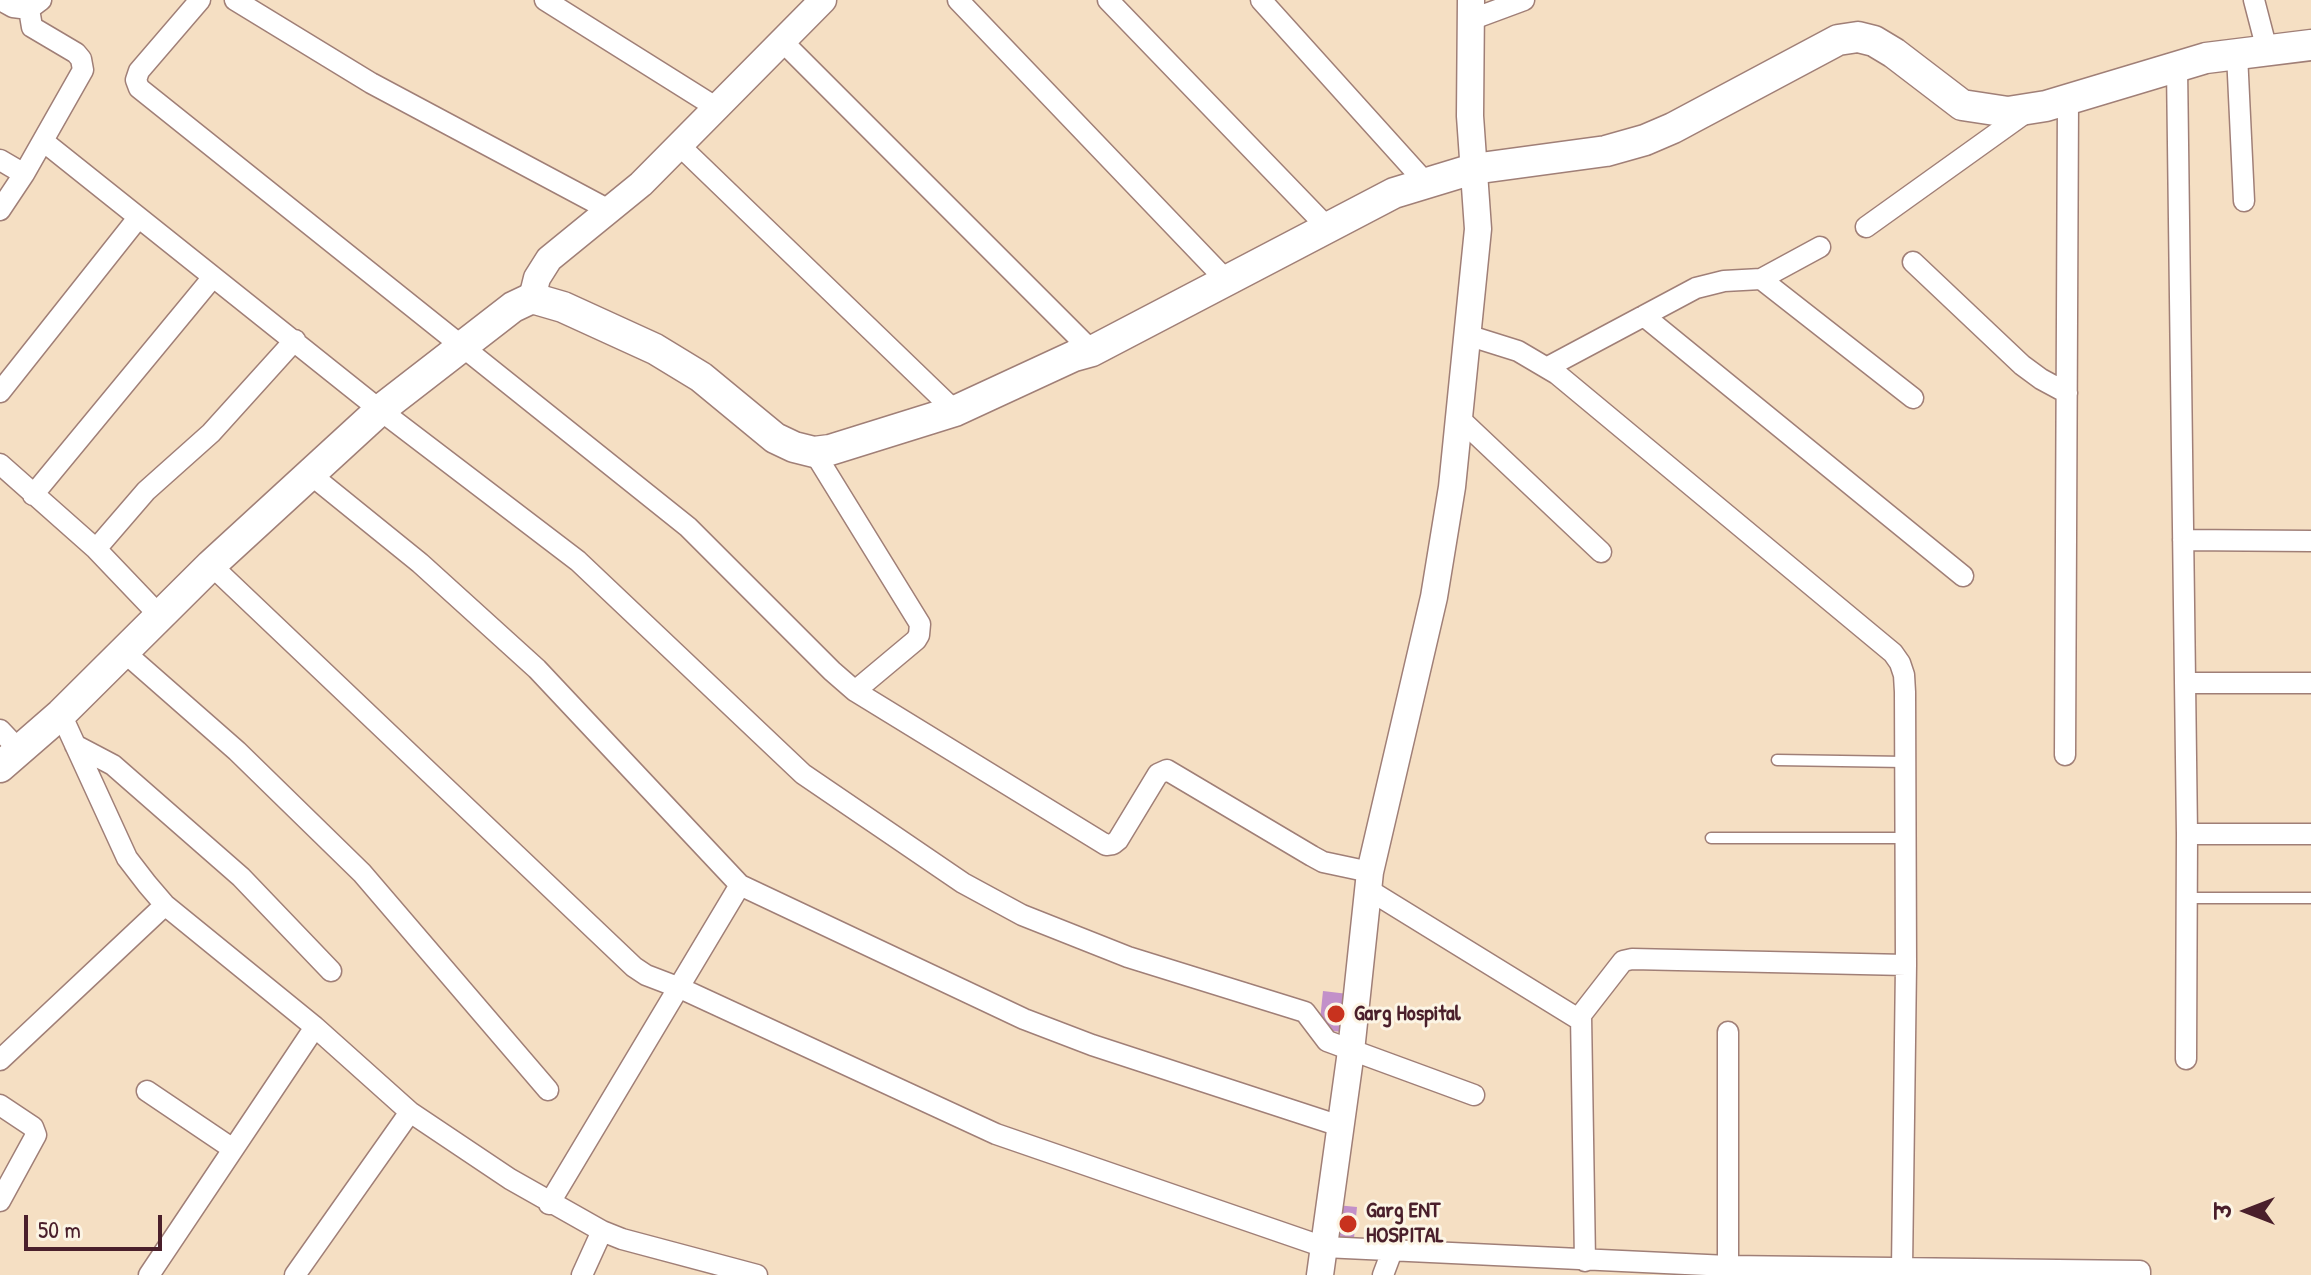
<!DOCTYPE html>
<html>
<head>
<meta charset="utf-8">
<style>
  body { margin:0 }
  #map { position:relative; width:2311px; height:1275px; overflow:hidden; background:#f5dfc3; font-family:"Patrick Hand","Playpen Sans Deva",sans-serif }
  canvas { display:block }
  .north { position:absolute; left:2207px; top:1171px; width:80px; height:80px; -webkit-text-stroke:6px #fcf5e5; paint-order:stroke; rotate:270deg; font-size:22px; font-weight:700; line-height:32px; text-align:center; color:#4a1f2b }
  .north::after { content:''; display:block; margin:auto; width:28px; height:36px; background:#4a1f2b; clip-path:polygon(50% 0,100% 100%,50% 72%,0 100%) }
  .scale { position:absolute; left:24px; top:1215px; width:138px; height:36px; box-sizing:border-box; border:4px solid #4a1f2b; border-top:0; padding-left:10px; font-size:24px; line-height:28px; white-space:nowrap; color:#4a1f2b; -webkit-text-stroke:6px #fcf5e5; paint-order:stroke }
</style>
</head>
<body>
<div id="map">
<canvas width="2311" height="1275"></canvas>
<div class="north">उ</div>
<div class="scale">50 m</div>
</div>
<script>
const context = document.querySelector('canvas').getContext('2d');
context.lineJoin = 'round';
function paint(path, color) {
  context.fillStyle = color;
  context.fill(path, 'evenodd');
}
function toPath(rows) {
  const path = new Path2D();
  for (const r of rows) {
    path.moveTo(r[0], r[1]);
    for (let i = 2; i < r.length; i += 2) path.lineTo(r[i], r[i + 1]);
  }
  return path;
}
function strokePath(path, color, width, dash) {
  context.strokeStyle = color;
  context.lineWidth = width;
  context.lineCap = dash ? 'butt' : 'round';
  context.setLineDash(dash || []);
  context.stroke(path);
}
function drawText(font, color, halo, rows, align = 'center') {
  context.font = font + ' "Patrick Hand",sans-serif';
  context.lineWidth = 6;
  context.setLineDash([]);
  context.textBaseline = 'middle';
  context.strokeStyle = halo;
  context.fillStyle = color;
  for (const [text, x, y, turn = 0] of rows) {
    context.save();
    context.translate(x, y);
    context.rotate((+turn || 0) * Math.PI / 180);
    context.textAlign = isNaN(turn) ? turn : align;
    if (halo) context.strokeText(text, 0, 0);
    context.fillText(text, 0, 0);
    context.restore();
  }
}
paint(toPath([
  [1323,991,1348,994,1344,1032,1319,1030],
  [1336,1205,1357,1207,1354,1238,1333,1236]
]), '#c290c9');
const service = toPath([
  [1777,760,1905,762],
  [1711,838,1906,838],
  [2187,898,2311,898]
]);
const minor = toPath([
  [0,0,13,7,29,9,41,0],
  [200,0,139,71,136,80,139,88,688,527,832,671,855,691,1106,845,1113,844,1118,840,1158,774,1167,770,1312,856,1323,862,1370,872],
  [235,0,371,83,609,210],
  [545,0,717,108],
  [958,0,1227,281],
  [1108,0,1328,228],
  [1261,0,1426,183],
  [2254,0,2267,50],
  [1470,20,1524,0],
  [782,41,1092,351],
  [2237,54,2244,201],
  [2177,67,2187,834,2186,1059],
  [43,141,380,410,578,561,803,774,963,883,1022,915,1128,957,1305,1012,1327,1041,1474,1095],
  [679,145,955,411],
  [0,160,24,174],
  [0,210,24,174,83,70,81,59,76,53,32,27,29,9],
  [1866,227,2028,111],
  [1913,262,2022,365,2041,379,2067,393],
  [1761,279,1913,398],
  [1644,316,1963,576],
  [1467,335,1518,351,1557,374,1893,653,1900,663,1904,675,1905,692,1906,965,1902,1269],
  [1548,367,1696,288,1724,281,1761,279,1820,247],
  [0,392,138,218],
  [1459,418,1601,552],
  [814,452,920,624,919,635,916,640,855,691],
  [0,464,96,549,159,615],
  [310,474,420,563,537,669,740,885,1024,1019,1092,1045,1340,1126],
  [33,495,213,277],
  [2183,540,2311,541],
  [96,549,146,491,211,433,295,340],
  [211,565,634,967,646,975,680,988,996,1134,1324,1247,1728,1266,2140,1271,2140,1275],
  [123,651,237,751,362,873,548,1090],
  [2185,683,2311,683],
  [61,714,127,858,147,884,165,905,315,1027,410,1112,510,1179,602,1231,622,1239,757,1275],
  [0,730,19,750],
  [75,745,113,765,241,877,331,971],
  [2065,755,2068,99],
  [2187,834,2311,834],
  [1369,890,1580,1020],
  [1728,1032,1728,1266],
  [0,1060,165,905],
  [147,1091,233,1149],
  [0,1105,33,1127,36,1135,0,1201],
  [549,1204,740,885],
  [1585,1261,1581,1015,1623,961,1632,959,1906,965],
  [149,1275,315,1027],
  [295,1275,410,1112],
  [582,1275,602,1231],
  [1383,1275,1392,1251]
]);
const tertiary = toPath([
  [532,298,537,278,549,259,641,184,823,0],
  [1320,1275,1351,1051,1370,872,1434,597,1452,487,1478,229,1470,116,1471,0]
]);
const secondary = toPath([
  [0,767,61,714,211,565,380,410,513,307,532,298,563,307,655,349,701,377,775,438,794,447,814,452,830,450,955,411,1074,356,1092,351,1394,193,1473,169,1606,151,1645,140,1673,128,1838,40,1858,37,1874,41,1894,53,1962,105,2008,112,2046,106,2206,58,2311,45]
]);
strokePath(service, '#a07f77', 13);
strokePath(minor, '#a07f77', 23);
strokePath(tertiary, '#a07f77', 29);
strokePath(secondary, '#a07f77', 33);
strokePath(service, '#fff', 10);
strokePath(minor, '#fff', 20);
strokePath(tertiary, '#fff', 26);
strokePath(secondary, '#fff', 30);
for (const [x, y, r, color] of [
  [1336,1014,10,"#c8321e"],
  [1348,1224,10,"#c8321e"]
]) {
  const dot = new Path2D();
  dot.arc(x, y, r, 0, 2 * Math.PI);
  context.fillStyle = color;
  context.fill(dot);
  strokePath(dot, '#fcf5e5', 3);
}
drawText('bold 22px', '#4a1f2b', '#fcf5e5', [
  ["Garg Hospital",1354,1014],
  ["Garg ENT",1366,1211],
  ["HOSPITAL",1366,1236]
], 'left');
</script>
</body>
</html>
